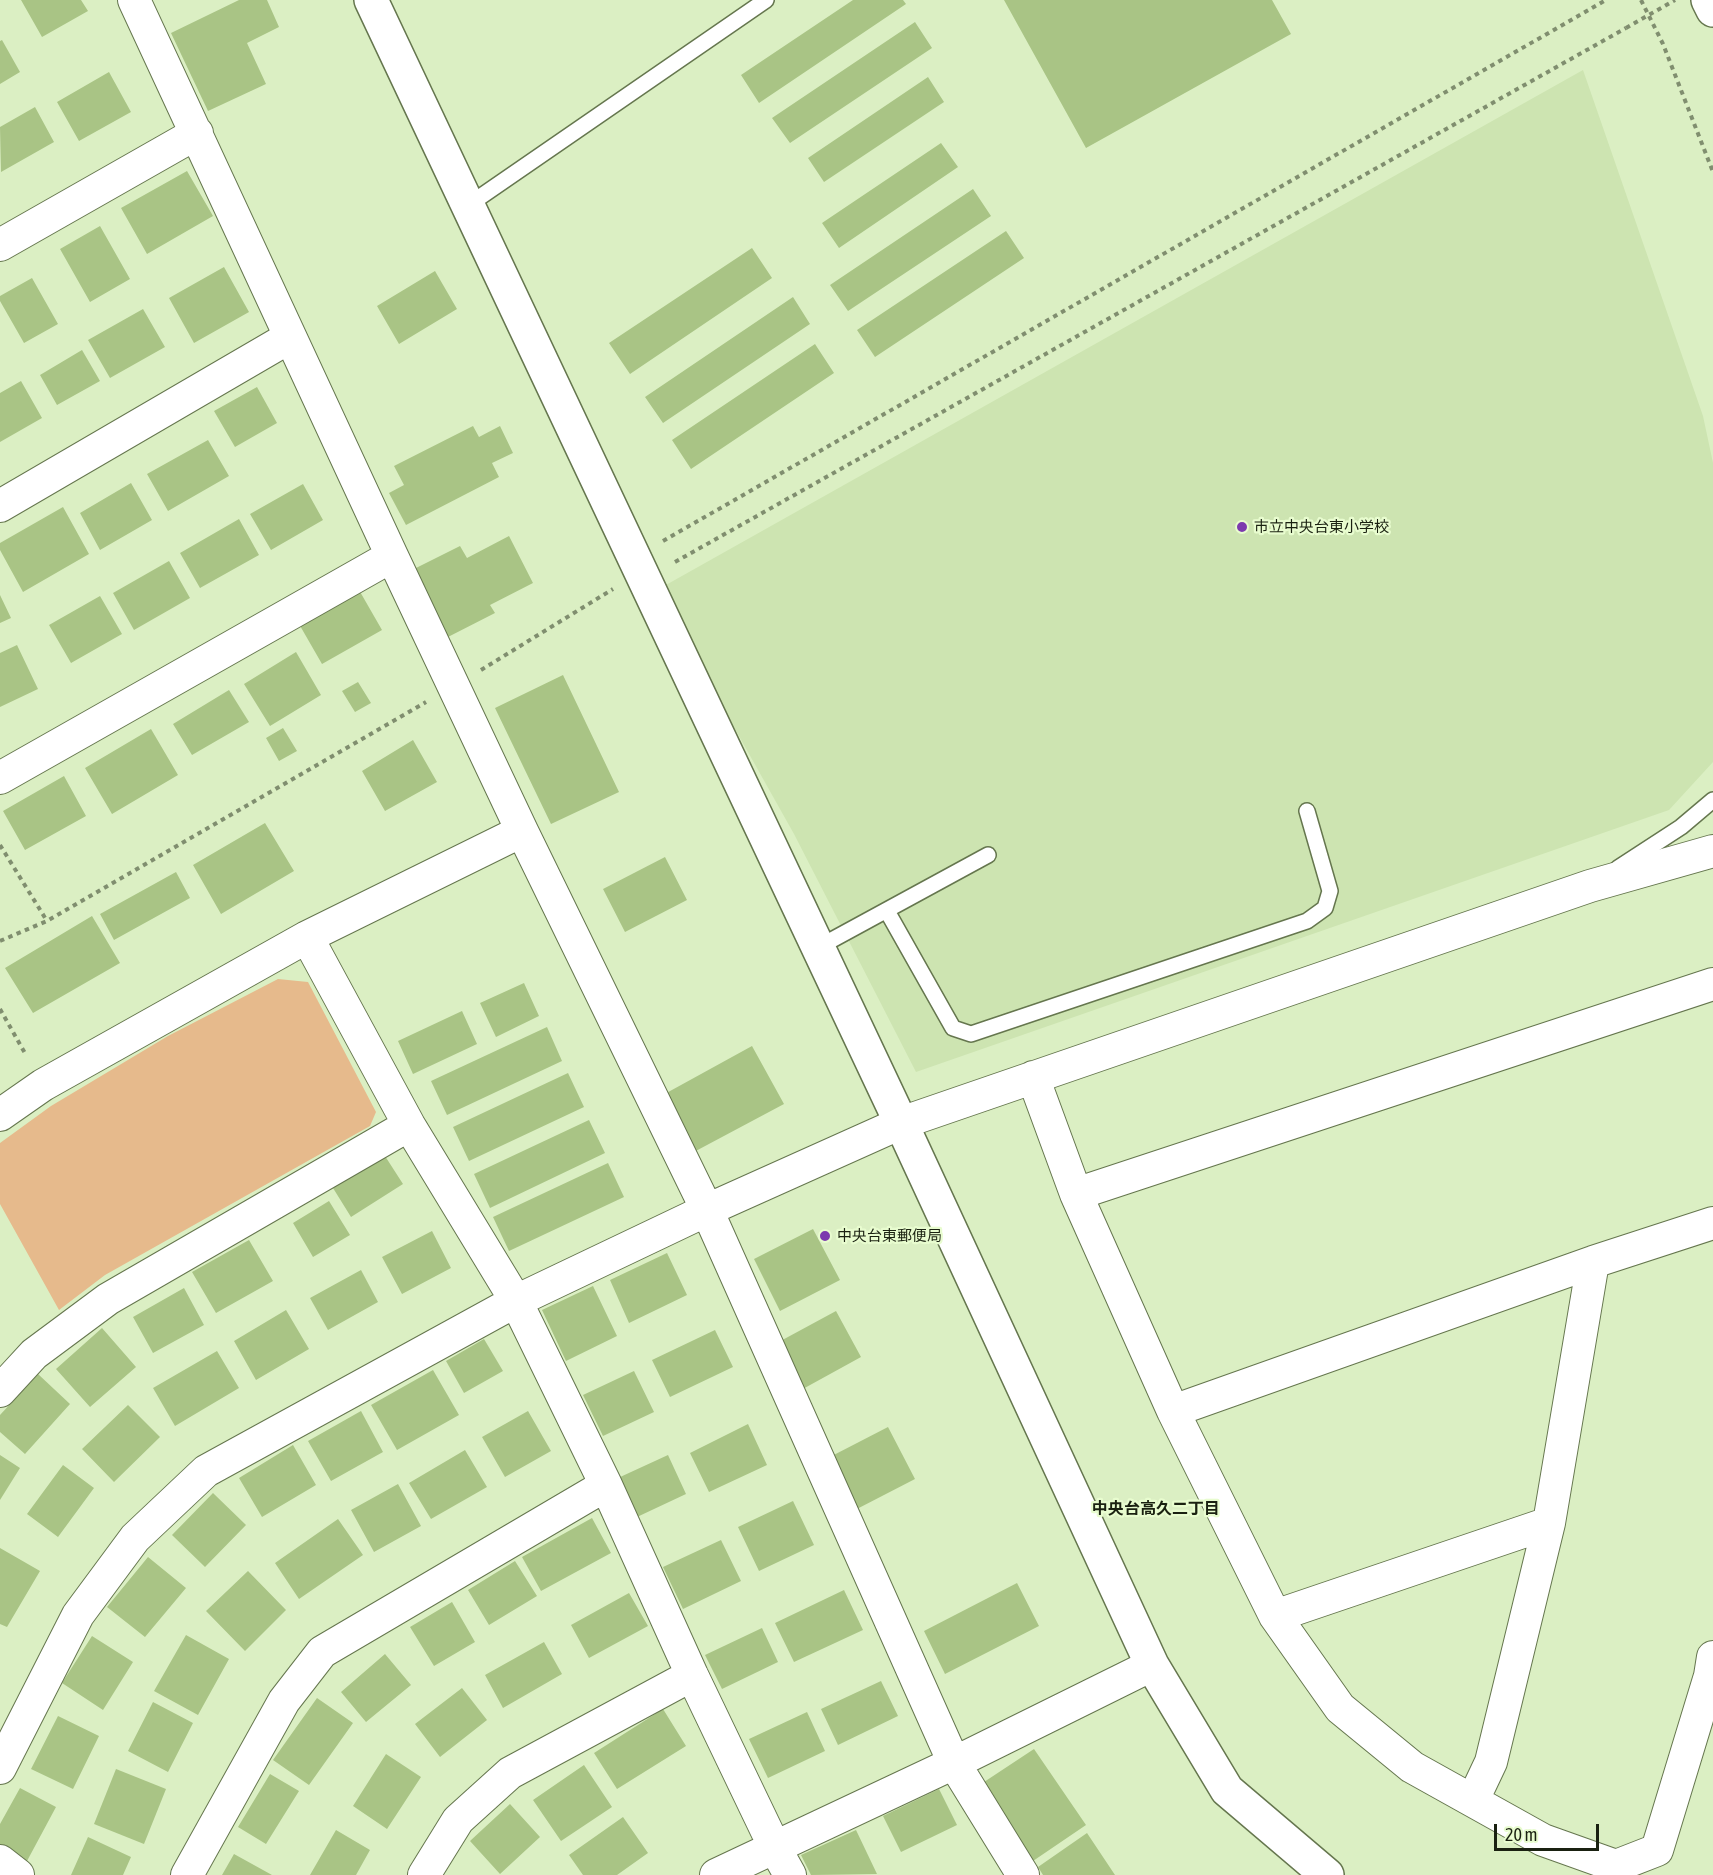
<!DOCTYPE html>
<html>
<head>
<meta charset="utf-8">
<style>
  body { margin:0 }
  #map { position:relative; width:1713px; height:1875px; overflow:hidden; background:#dbefc3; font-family:"Asap Condensed",sans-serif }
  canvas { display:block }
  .scale { position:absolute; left:1494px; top:1824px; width:105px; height:27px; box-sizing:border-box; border:3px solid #1a2111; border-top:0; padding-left:8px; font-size:18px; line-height:21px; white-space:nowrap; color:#1a2111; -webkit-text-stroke:4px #e8fccf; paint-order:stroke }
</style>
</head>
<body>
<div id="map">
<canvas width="1713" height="1875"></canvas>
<div class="scale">20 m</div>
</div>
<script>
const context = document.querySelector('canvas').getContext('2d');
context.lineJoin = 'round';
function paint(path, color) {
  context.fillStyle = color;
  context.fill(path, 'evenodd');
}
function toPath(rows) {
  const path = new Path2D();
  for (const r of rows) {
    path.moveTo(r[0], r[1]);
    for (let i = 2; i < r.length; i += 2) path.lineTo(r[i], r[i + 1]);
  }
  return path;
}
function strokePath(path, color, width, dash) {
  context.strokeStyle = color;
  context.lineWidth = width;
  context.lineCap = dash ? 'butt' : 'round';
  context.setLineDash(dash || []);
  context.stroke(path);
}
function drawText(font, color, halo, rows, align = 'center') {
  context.font = font + ' "Asap Condensed","Noto Sans JP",sans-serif';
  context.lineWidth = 4.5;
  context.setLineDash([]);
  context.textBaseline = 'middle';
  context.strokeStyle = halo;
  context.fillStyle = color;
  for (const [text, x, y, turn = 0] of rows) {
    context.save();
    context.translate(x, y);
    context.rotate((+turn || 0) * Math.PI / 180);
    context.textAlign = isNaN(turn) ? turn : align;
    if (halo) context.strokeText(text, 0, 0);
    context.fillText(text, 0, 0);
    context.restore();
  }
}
paint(toPath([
  [1583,70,1703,416,1713,463,1713,762,1669,810,916,1072,794,834,657,590]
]), '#cde4b1');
paint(toPath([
  [278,979,308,982,376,1112,370,1126,105,1275,59,1310,0,1204,0,1143,51,1106,168,1036]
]), '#e6ba8c');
paint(toPath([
  [21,0,81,0,88,11,42,37],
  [239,0,267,0,279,27,247,43,266,84,208,111,171,33],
  [853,0,903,0,906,4,759,103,741,75],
  [1004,0,1272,0,1291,34,1086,148],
  [915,22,932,48,790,143,772,118],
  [2,40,20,72,0,84,0,41],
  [109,72,131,112,79,141,57,102],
  [928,77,944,102,824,182,808,158],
  [35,107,54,142,1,172,0,127],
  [941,143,958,167,839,248,822,223],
  [187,171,213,216,147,254,121,208],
  [973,189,991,216,848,311,830,285],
  [100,226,130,279,90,302,60,249],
  [1006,231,1024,258,875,357,857,330],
  [752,248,772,278,630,374,609,343],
  [224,267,249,312,194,343,169,298],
  [435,271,457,309,399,344,377,306],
  [32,278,58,324,24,343,0,301,0,296],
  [793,297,810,324,663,423,645,397],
  [143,309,165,347,110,378,88,340],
  [815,344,834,373,691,469,672,440],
  [82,350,100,381,57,405,40,375],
  [21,381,42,418,0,442,0,393],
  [257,387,277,423,235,447,214,411],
  [473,426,479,437,500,426,513,453,492,463,499,477,406,525,389,493,404,485,394,466],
  [208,440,229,476,168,511,147,474],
  [131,483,152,520,100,550,80,513],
  [303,484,323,520,271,550,250,514],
  [63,507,89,554,23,592,0,550,0,543],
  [239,519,259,555,200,588,180,553],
  [509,536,533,583,490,605,495,613,446,638,412,570,460,546,467,558],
  [169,561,190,598,134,630,113,593],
  [359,590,382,630,322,664,299,624],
  [0,595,11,618,0,623],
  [100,596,122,634,71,663,49,625],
  [17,645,38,689,0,707,0,653],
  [296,652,321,695,270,726,244,684],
  [563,675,619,792,551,824,495,708],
  [358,682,371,703,355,712,342,691],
  [229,690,249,722,192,755,173,724],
  [283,728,297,751,279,761,266,738],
  [151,729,178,775,112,814,85,768],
  [413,740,437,782,385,811,362,771],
  [64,776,86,816,25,850,3,811],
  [265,823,294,871,221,914,193,865],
  [665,857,687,900,625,932,603,889],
  [176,872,190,898,114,940,100,914],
  [92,916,120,963,33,1013,5,968],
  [524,983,539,1016,496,1037,480,1003],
  [462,1011,477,1044,413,1074,398,1041],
  [547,1027,562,1061,447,1115,431,1081],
  [752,1046,784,1104,692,1153,661,1096],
  [568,1073,584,1107,469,1161,453,1127],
  [589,1120,605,1153,490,1208,474,1174],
  [385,1156,403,1184,351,1217,333,1188],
  [608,1163,624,1197,509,1251,493,1217],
  [329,1201,350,1235,313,1257,293,1223],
  [813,1229,840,1280,780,1311,754,1259],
  [432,1231,451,1268,402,1294,382,1257],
  [249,1240,273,1281,216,1313,192,1272],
  [667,1253,687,1295,629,1323,610,1280],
  [361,1270,378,1302,328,1330,310,1298],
  [593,1286,617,1336,566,1361,542,1310],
  [184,1288,204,1325,153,1353,133,1317],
  [286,1310,309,1349,256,1380,234,1341],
  [836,1311,861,1357,801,1390,775,1344],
  [102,1328,136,1367,90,1407,56,1369],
  [715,1330,733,1367,670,1397,652,1360],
  [484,1339,503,1371,464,1393,446,1361],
  [217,1351,239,1388,175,1426,153,1388],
  [433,1370,459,1415,397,1450,371,1405],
  [634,1371,654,1412,603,1436,583,1395],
  [38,1374,70,1404,25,1454,0,1432,0,1415],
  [128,1405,160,1437,114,1482,82,1449],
  [361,1411,383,1452,331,1481,308,1441],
  [528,1411,551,1451,505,1477,482,1437],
  [748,1424,767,1465,709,1492,690,1453],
  [888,1427,915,1479,853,1511,826,1459],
  [293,1445,316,1485,262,1517,239,1478],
  [465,1450,487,1487,431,1519,409,1483],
  [0,1455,20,1468,0,1500],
  [668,1455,686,1494,637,1517,618,1478],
  [63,1465,94,1488,58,1537,27,1514],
  [398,1484,421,1526,374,1552,351,1510],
  [213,1493,246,1525,205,1567,172,1535],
  [793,1501,814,1545,759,1571,738,1527],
  [592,1518,611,1553,541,1591,522,1557],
  [338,1519,363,1555,299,1599,275,1563],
  [721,1540,741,1581,683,1609,663,1567],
  [0,1548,40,1571,7,1627,0,1624],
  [148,1557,186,1588,145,1637,107,1607],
  [515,1561,537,1596,489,1625,468,1590],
  [248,1571,286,1610,245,1651,206,1611],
  [1017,1583,1039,1626,945,1674,924,1631],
  [844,1590,863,1630,794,1662,775,1623],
  [629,1593,648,1626,589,1658,571,1625],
  [452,1602,475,1642,434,1666,410,1627],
  [762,1628,778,1662,722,1689,705,1655],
  [186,1635,229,1659,198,1715,154,1691],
  [92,1636,133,1662,103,1710,62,1683],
  [544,1642,562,1674,503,1708,485,1675],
  [385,1654,411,1685,366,1722,341,1692],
  [881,1681,898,1716,838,1745,821,1709],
  [462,1688,487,1720,440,1757,415,1724],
  [317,1698,353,1723,309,1785,273,1760],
  [153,1702,193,1723,168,1772,128,1751],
  [663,1709,686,1746,617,1789,594,1753],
  [807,1712,825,1751,768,1778,749,1739],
  [58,1716,99,1736,73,1789,31,1769],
  [1034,1749,1086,1825,1033,1861,981,1784],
  [386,1754,421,1777,387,1829,353,1806],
  [584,1765,612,1807,561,1841,533,1800],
  [116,1769,166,1789,144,1844,94,1824],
  [270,1774,299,1791,266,1844,238,1827],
  [20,1788,56,1807,27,1861,0,1846,0,1824],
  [939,1789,957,1825,901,1852,883,1816],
  [510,1804,540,1837,500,1874,470,1841],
  [623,1817,648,1853,617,1875,583,1875,569,1855],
  [336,1830,370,1850,356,1875,310,1875],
  [856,1830,877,1874,811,1875,801,1855],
  [1087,1833,1115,1875,1043,1875,1038,1867],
  [88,1837,131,1857,123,1875,71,1875],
  [234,1854,272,1875,222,1875]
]), '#a9c485');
const service = toPath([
  [467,206,766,0],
  [1618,868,1681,827,1713,800],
  [887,911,953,1028,971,1034,1307,921,1325,908,1330,891,1307,811],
  [817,948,988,855]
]);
const minor = toPath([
  [134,0,392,556,522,831,707,1210,954,1763,1023,1875],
  [0,245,197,133],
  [0,506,290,337],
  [0,778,392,556],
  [307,937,409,1125,516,1301,606,1485,692,1675,775,1848,790,1875],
  [1033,1077,1076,1194,1173,1411,1275,1616,1340,1708,1412,1767,1543,1840,1616,1866,1657,1850,1710,1676,1713,1657],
  [0,1115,43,1085,307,937,522,831],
  [1076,1194,1713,984],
  [0,1391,34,1354,108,1299,409,1125],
  [1173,1411,1593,1262,1713,1223],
  [1275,1616,1549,1523],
  [0,1768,78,1615,135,1538,206,1471,516,1301,707,1210,901,1123,1590,886,1713,851],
  [1473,1800,1491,1762,1549,1523,1593,1262],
  [0,1861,18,1875],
  [187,1875,284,1701,322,1652,606,1485],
  [424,1875,458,1820,510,1773,692,1675],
  [716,1875,954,1763,1152,1665]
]);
const tertiary = toPath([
  [371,0,901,1123,1152,1665,1227,1790,1327,1875],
  [1708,0,1713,10]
]);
strokePath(service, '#65764e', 18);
strokePath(minor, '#65764e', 34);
strokePath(tertiary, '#65764e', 36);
strokePath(toPath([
  [1641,0,1663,44,1713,172],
  [663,541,1606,0],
  [675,562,1626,28],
  [481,670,613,589],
  [0,845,47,921],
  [0,941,47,921,426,702],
  [0,1009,26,1055]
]), '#808e6f', 4, [4.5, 4.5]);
strokePath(service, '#fff', 15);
strokePath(minor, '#fff', 32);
strokePath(tertiary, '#fff', 33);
strokePath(toPath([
  [1626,28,1675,0]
]), '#808e6f', 4, [4.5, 4.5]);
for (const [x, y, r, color] of [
  [1242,527,6,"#7c3aae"],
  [825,1236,6,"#7c3aae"]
]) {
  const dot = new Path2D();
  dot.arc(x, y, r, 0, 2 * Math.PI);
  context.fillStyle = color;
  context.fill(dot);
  strokePath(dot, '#e8fccf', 2);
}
drawText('15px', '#1a2111', '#e8fccf', [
  ["市立中央台東小学校",1254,527],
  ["中央台東郵便局",837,1236]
], 'left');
drawText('bold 16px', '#1a2111', '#e8fccf', [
  ["中央台高久二丁目",1156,1509]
]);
</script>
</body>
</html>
